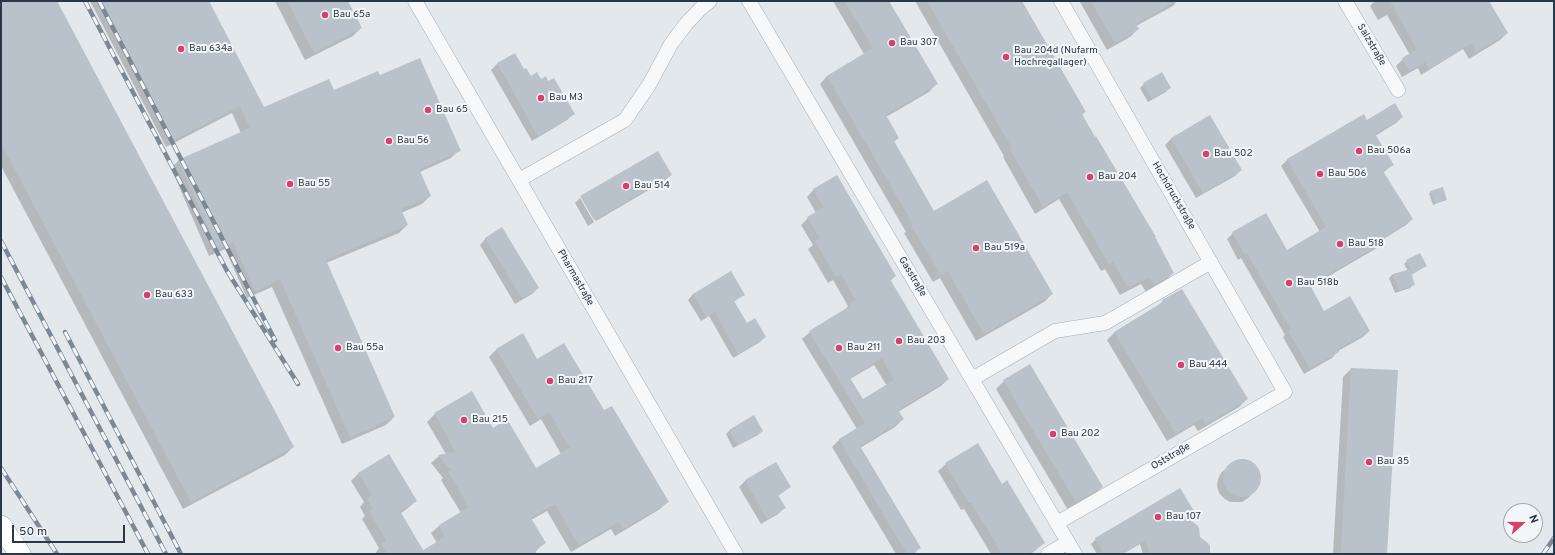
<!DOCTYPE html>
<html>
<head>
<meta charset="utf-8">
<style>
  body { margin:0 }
  #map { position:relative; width:1555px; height:555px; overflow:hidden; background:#e3e8ec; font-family:Overpass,sans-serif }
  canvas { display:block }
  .frame { position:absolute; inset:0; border:2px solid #293746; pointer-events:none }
  .north { position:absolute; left:1503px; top:503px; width:40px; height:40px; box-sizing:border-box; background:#f3f6f9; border:1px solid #a2aab1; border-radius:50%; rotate:69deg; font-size:11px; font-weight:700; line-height:16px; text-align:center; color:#293746 }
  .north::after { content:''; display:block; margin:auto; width:14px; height:18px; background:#da3f6a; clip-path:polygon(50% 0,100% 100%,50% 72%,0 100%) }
  .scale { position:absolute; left:12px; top:525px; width:113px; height:18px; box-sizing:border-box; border:2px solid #293746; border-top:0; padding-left:5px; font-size:12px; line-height:14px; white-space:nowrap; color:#293746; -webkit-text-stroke:3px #f3f6f9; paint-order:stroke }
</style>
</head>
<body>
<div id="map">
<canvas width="1555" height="555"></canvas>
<div class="frame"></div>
<div class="north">N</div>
<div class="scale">50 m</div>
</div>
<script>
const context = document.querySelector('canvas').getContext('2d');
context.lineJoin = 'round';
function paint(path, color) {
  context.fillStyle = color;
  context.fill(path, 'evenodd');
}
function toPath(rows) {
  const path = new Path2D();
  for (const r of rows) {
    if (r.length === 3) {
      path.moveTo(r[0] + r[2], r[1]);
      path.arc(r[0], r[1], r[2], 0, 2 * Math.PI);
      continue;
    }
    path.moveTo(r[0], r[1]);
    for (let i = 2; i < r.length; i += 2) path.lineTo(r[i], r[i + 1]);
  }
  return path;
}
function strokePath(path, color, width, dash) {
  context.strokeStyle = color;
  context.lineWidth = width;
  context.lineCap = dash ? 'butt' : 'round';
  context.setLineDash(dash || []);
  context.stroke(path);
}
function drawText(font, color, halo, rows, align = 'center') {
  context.font = font + ' Overpass,sans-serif';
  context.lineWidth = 4;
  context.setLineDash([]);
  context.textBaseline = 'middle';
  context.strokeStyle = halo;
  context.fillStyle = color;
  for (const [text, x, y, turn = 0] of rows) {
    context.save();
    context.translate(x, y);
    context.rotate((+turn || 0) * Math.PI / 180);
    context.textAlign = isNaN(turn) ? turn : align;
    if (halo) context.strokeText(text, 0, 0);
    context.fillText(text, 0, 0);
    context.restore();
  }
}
paint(toPath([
  [1,1,56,1,293,447,285,455,183,509,1,166],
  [90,1,208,1,264,109,334,92,380,77,459,150,451,158,420,172,430,196,422,204,401,213,407,225,399,233,326,263,394,417,386,425,342,444,272,287,247,298,225,249,209,256,171,168,179,160,241,133,232,113,166,147],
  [275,1,347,1,361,28,353,36,305,60],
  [833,1,888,1,936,84,929,92,886,117,898,138,894,142,934,213,1052,294,1044,302,976,341,940,278,933,282,904,233,906,232,820,84,827,76,864,54],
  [915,1,1021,1,1085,112,1082,115,1173,273,1165,281,1146,292,1141,284,1120,295,1105,269,1101,271,1059,199,1035,214,1003,157,1004,156],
  [1081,1,1177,1,1173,6,1136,26,1138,29,1130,37,1107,50,1080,2],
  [1375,1,1488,1,1507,33,1500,40,1469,59,1463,49,1421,75,1418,68,1402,77,1396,66,1403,59,1410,55,1387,15,1378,20,1370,6],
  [514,54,524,71,531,77,540,81,573,114,567,120,532,141,491,70,497,64],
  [1144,84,1170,87,1166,92,1148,102,1140,88],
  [1363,115,1367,121,1402,117,1396,123,1375,136,1392,165,1383,173,1412,219,1406,225,1382,240,1383,242,1377,248,1310,287,1324,312,1369,331,1363,337,1338,351,1332,358,1304,374,1283,337,1285,335,1241,258,1238,260,1227,239,1233,233,1266,214,1287,251,1320,232,1281,166,1287,160],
  [1209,116,1241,170,1235,176,1196,198,1165,145,1171,139],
  [657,153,671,175,664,181,596,221,582,198,581,198],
  [814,189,895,276,890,281,948,379,941,386,898,412,903,419,895,427,860,448,919,548,914,554,896,554,832,447,840,439,857,429,802,339,810,332,843,312,848,306,833,280,828,283,808,249,813,245,801,225,808,218,816,213,807,197],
  [874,365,887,386,863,401,850,379],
  [1431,192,1446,199,1433,205,1429,193],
  [580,198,594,222,588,226,575,203],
  [486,238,538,288,532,294,515,304,480,245],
  [1407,261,1426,266,1411,275,1414,284,1410,288,1395,293,1389,278,1393,274,1408,271,1404,264],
  [731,273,743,294,734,302,747,325,765,337,760,342,733,358,709,316,701,321,688,300,693,294],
  [1163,301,1247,399,1239,407,1198,431,1194,425,1167,441,1107,340,1115,332,1155,308],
  [497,349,537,360,604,412,668,501,660,509,615,536,611,529,571,552,547,511,531,520,544,543,535,552,536,554,375,554,379,548,362,519,365,516,360,507,364,502,351,481,359,473,416,501,408,508,400,514,422,552,437,543,431,533,439,526,461,513,441,480,443,478,431,463,439,456,446,454,427,422,435,414,493,429,536,470,561,454,541,419,530,426,489,357],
  [1351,369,1386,554,1333,554,1343,377],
  [1004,381,1102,487,1094,495,1068,510,996,389],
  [730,430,762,431,758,435,733,448,726,434],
  [1244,459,1250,461,1255,464,1260,473,1260,481,1254,492,1248,498,1242,502,1230,502,1225,499,1219,493,1217,486,1218,479,1221,473,1233,462],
  [776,463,790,487,778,496,784,508,778,514,761,524,739,487,745,481],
  [946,464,1002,485,1044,543,1031,554,991,554,964,509,961,510,938,471],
  [1192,511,1185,517,1209,554,1143,554,1140,544,1123,554,1097,554,1091,544,1096,539]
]), '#0003');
paint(toPath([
  [1,1,57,1,294,447,191,502,1,143],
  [102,1,209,1,264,107,329,79,334,90,378,71,380,75,420,58,461,151,419,169,431,196,401,209,408,225,326,260,395,417,350,437,280,279,255,291,233,242,218,249,178,160,250,128,240,106,174,140],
  [287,1,348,1,362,28,314,53],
  [845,1,889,1,938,84,886,115,899,138,894,141,934,211,987,180,1053,294,984,334,948,271,941,275,911,225,913,224,827,76,873,48],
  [927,1,1022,1,1086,112,1082,114,1095,137,1096,136,1156,237,1155,237,1174,273,1154,285,1149,277,1128,287,1113,262,1109,264,1067,192,1043,207,1010,149,1012,148],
  [1091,1,1176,1,1136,24,1139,29,1115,43],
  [1390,1,1489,1,1508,33,1476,52,1471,43,1429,69,1425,62,1410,71,1402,58,1417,49],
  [515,53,524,69,526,68,531,76,537,72,541,79,546,76,548,81,554,78,575,114,538,136,497,63],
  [1162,72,1171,88,1152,99,1143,83],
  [1395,103,1403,117,1375,134,1394,165,1383,171,1413,219,1382,239,1384,242,1310,285,1324,311,1350,296,1370,331,1338,349,1339,352,1310,368,1288,331,1291,329,1247,253,1245,255,1232,232,1266,213,1287,250,1326,227,1287,159,1364,114,1367,120],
  [1210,115,1242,170,1203,193,1171,138],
  [658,151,672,175,594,220,580,196],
  [837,175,896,276,890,279,949,379,898,410,904,419,860,446,921,548,911,554,907,554,839,439,865,423,809,331,850,306,849,304,856,300,841,274,836,277,815,241,820,238,807,217,824,207,813,189],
  [882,358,894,380,863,399,850,378],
  [1443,187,1447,200,1435,204,1430,191],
  [502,227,539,288,522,298,485,238],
  [1420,253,1427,266,1413,273,1406,260],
  [1410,269,1415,285,1399,290,1393,274],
  [731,271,745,295,734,301,747,323,755,318,766,337,738,354,715,312,706,317,693,294],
  [1182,289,1248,399,1206,424,1202,418,1176,434,1114,332,1163,302,1162,300],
  [523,333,537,359,564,343,604,410,612,406,669,502,623,529,619,522,579,545,555,504,531,518,546,543,535,550,537,554,387,554,381,544,387,541,369,511,373,509,367,498,372,495,358,473,389,454,417,501,400,511,423,550,445,537,439,525,469,507,448,471,451,470,438,455,456,452,434,413,472,391,493,428,507,419,536,468,570,448,549,412,538,419,496,349],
  [1030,364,1103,487,1076,502,1003,380],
  [1351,368,1398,370,1387,554,1341,554],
  [754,415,763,431,738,445,729,430],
  [978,443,1002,484,1007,480,1045,543,1027,554,1002,554,971,502,969,503,945,463],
  [1242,478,19],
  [776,462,791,487,778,495,786,508,767,519,745,480],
  [1180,488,1194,511,1185,516,1197,525,1199,528,1200,537,1208,543,1210,546,1210,554,1150,554,1145,540,1121,554,1104,554,1095,538]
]), '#b9c2cb');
const street = toPath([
  [415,1,736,554],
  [749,1,1075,554],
  [1345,1,1398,90],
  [519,180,625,120,649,85,671,44,686,24,701,8,710,1],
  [972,379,1055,331,1105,323,1211,262],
  [1057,523,1285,392,1061,1],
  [1048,554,1068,542]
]);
const primary = toPath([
  [1,526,20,554]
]);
strokePath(street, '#a7afb7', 15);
strokePath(primary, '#a1aeb9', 22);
strokePath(street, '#f6f8fa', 14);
strokePath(primary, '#fff', 21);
const rail = toPath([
  [85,1,227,271,298,384],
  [99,1,275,340],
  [1,241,166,554],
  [1,277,148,554],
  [65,332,181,554],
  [1,468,57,554],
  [1543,554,1554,538]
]);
strokePath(rail, '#7b8997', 4.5);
strokePath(rail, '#f3f6f9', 3, [9]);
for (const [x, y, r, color] of [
  [325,15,4,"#da3f6a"],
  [892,43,4,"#da3f6a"],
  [181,49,4,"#da3f6a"],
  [1006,57,4,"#da3f6a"],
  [541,98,4,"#da3f6a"],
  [428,110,4,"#da3f6a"],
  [389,141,4,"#da3f6a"],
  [1359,151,4,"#da3f6a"],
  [1206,154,4,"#da3f6a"],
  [1320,174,4,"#da3f6a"],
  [1090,177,4,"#da3f6a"],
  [290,184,4,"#da3f6a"],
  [626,186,4,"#da3f6a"],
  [1340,244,4,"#da3f6a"],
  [976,248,4,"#da3f6a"],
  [1289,283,4,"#da3f6a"],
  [147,295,4,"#da3f6a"],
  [899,341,4,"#da3f6a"],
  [338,348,4,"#da3f6a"],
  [839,348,4,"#da3f6a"],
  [1181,365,4,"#da3f6a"],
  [550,381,4,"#da3f6a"],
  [464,420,4,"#da3f6a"],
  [1053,434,4,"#da3f6a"],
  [1369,462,4,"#da3f6a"],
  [1158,517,4,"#da3f6a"]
]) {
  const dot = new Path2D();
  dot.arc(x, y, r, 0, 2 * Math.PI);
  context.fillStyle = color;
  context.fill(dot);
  strokePath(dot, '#f3f6f9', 1.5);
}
drawText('10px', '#293746', '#f3f6f9', [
  ["Bau 65a",333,15],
  ["Bau 307",900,43],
  ["Bau 634a",189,49],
  ["Bau 204d (Nufarm",1014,51],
  ["Hochregallager)",1014,63],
  ["Bau M3",549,98],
  ["Bau 65",436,110],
  ["Bau 56",397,141],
  ["Bau 506a",1367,151],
  ["Bau 502",1214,154],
  ["Bau 506",1328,174],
  ["Bau 204",1098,177],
  ["Bau 55",298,184],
  ["Bau 514",634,186],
  ["Bau 518",1348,244],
  ["Bau 519a",984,248],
  ["Bau 518b",1297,283],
  ["Bau 633",155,295],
  ["Bau 203",907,341],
  ["Bau 55a",346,348],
  ["Bau 211",847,348],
  ["Bau 444",1189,365],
  ["Bau 217",558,381],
  ["Bau 215",472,420],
  ["Bau 202",1061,434],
  ["Bau 35",1377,462],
  ["Bau 107",1166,517]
], 'left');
drawText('10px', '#293746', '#f3f6f9', [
  ["Salzstraße",1371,45,59],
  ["Hochdruckstraße",1173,196,60],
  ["Gasstraße",912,277,59],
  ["Pharmastraße",575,278,60],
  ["Oststraße",1171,457,-30]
]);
</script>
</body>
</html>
